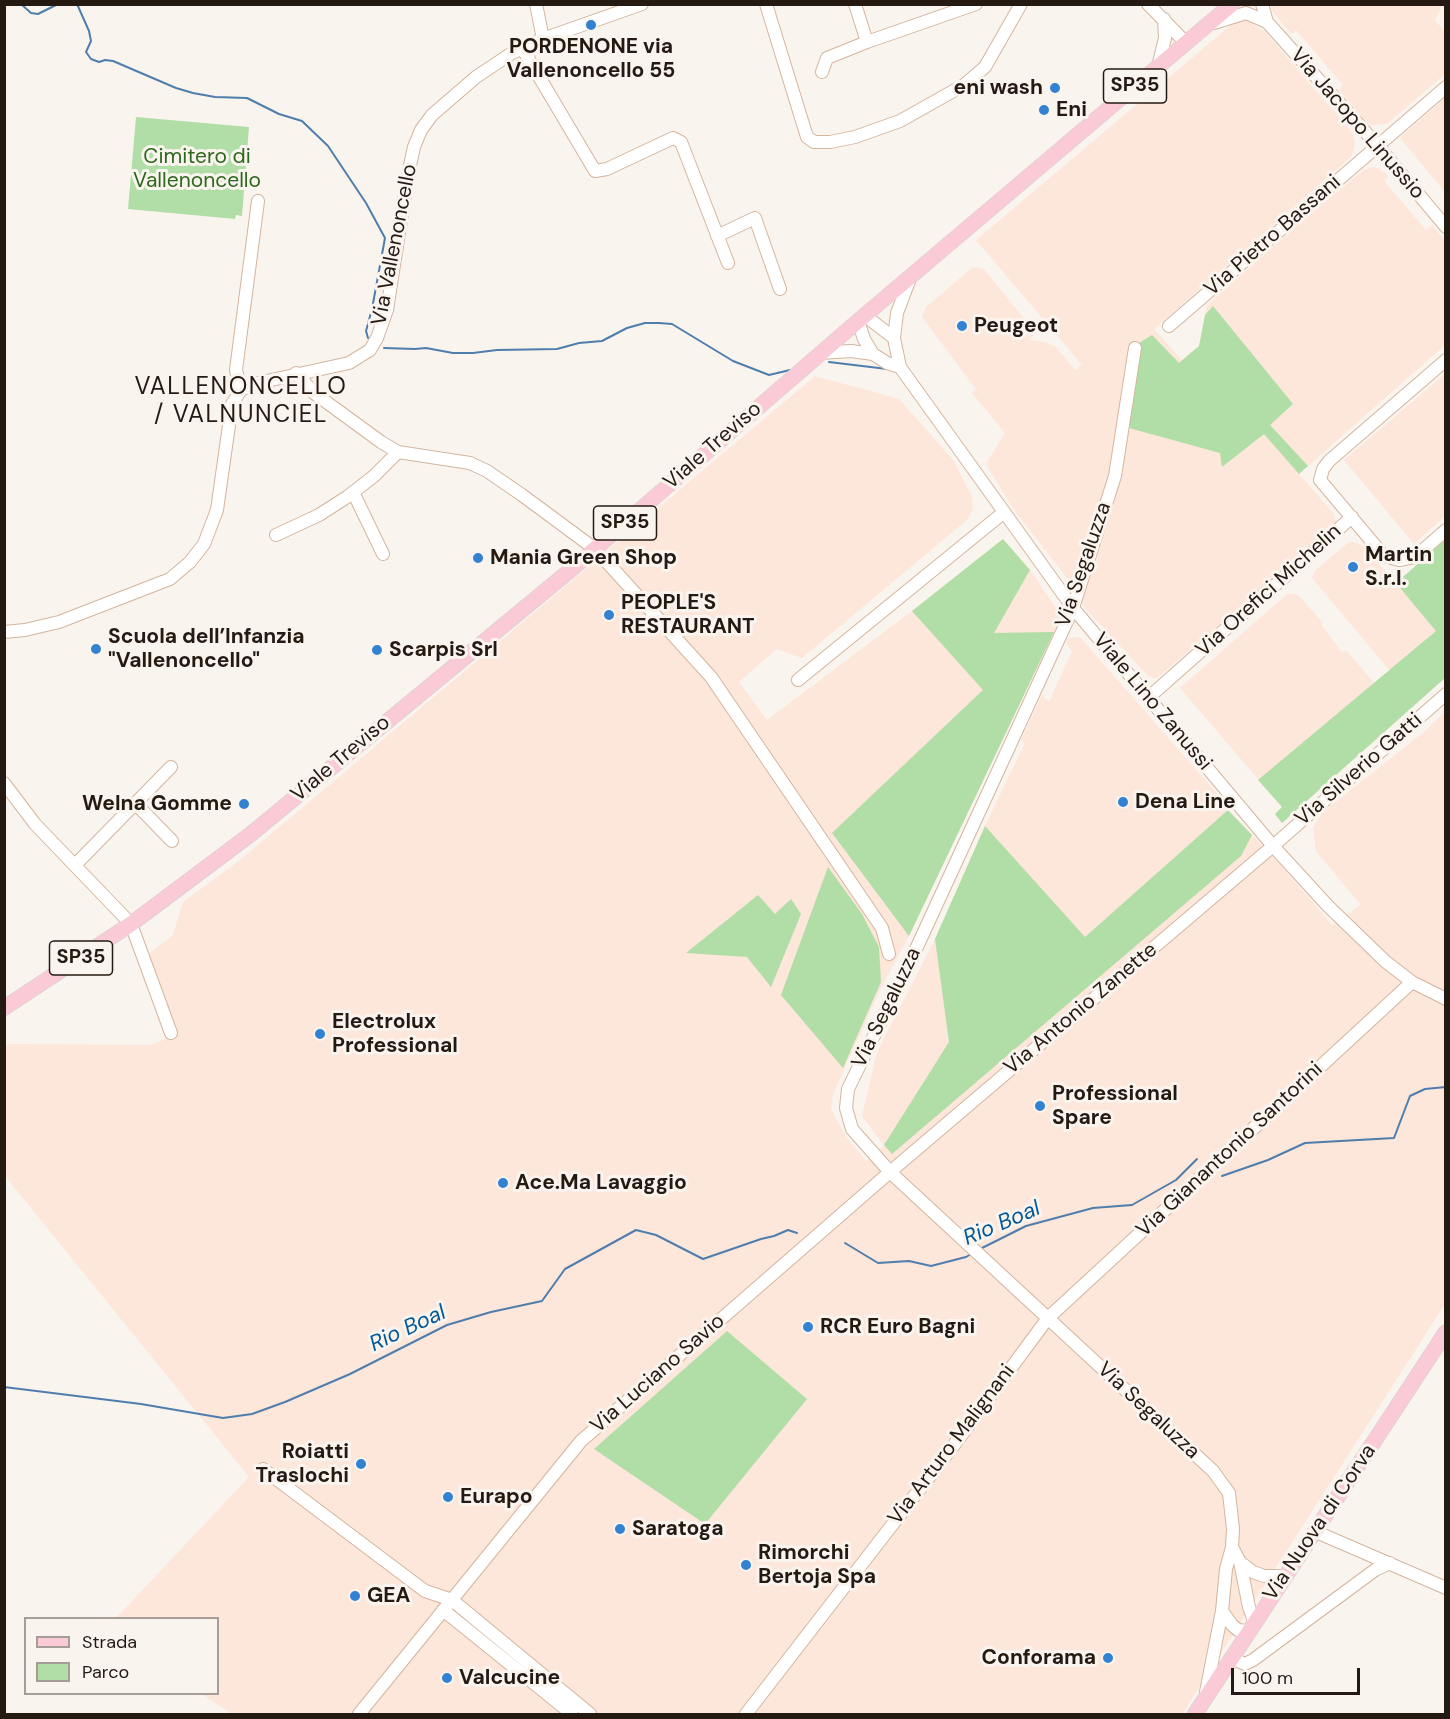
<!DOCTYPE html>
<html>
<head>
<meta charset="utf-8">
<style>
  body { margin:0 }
  #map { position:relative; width:1450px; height:1719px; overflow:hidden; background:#faf4ef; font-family:"DM Sans",sans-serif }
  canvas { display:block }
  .frame { position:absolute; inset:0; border:6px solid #251a11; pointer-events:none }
  .legend { position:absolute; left:24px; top:1617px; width:195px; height:78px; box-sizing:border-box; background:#faf4ef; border:2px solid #a59d96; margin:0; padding:8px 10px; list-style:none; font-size:18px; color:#251a11 }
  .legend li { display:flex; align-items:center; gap:12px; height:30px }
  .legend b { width:30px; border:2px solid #a59d96 }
  .scale { position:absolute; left:1231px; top:1668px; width:129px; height:27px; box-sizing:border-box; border:3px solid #251a11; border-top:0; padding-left:8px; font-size:18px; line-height:21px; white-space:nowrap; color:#251a11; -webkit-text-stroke:4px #faf4ef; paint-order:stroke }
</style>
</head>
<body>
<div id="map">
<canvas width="1450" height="1719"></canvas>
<div class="frame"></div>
<ul class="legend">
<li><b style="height:8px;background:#facbd6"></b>Strada</li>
<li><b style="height:16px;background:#b1dea6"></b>Parco</li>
</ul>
<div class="scale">100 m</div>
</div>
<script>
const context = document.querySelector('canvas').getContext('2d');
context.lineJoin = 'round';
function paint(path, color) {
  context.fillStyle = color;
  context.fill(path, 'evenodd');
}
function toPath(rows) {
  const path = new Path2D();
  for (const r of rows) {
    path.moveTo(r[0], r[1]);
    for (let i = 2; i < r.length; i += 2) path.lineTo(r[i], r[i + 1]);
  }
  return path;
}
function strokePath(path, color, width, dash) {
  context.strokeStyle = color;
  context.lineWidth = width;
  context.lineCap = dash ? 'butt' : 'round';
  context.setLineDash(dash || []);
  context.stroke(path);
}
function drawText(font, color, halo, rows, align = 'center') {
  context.font = font + ' "DM Sans",sans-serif';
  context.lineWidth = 6;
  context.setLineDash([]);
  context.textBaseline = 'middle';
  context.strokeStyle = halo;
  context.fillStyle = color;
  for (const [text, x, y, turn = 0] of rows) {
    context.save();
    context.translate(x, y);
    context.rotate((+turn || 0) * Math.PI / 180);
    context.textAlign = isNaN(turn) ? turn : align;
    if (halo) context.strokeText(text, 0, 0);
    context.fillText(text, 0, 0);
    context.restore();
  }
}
paint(toPath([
  [1270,5,1442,5,1435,20,1445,32,1445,74,1387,124,1372,125,1365,120,1339,90,1343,85,1296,30,1291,34,1272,11],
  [1237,20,1248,21,1265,32,1351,131,1355,141,1354,148,1352,155,1344,163,1154,329,1182,360,1199,346,1207,306,1217,296,1321,205,1364,170,1372,167,1380,169,1389,176,1384,181,1426,230,1432,225,1445,241,1445,345,1299,474,1334,514,1336,522,1332,528,1156,679,1147,675,1084,607,1072,584,1014,510,986,464,1005,433,972,393,976,389,922,317,926,307,973,267,983,268,1036,333,1029,340,1044,342,1056,347,1075,370,1082,365,976,240],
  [1445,98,1445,192,1400,138],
  [1445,374,1445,516,1414,544,1344,460],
  [815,376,899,399,954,461,972,497,973,509,967,520,802,658,777,649,739,682,767,720,912,611,1003,539,1030,570,1060,614,1054,632,909,936,881,988,833,1094,831,1109,846,1137,866,1161,884,1145,862,1116,877,1052,935,939,985,826,1025,743,1021,740,1042,695,1049,702,1072,651,1066,643,1068,638,1080,637,1219,796,1228,810,1277,861,1332,925,1361,905,1316,851,1313,828,1322,813,1425,731,1445,712,1445,1304,1182,1714,232,1714,202,1694,218,1694,218,1618,116,1618,249,1477,5,1176,4,1047,9,1044,150,1045,163,1040,176,1029,146,956,173,935,183,902,239,861],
  [1445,540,1445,678,1282,823,1275,814,1282,807,1180,688,1287,594,1295,594,1301,598,1322,622,1322,626,1342,652,1347,651,1374,683,1390,671,1312,578,1315,571,1349,542,1355,542,1363,546,1396,583]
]), '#fde6da');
paint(toPath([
  [136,117,249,127,242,216,236,215,235,219,128,209],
  [1213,306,1293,404,1270,425,1308,466,1299,474,1264,434,1222,467,1220,453,1129,428,1139,343,1152,335,1179,363,1199,346,1205,315],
  [1003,539,1030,570,994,633,1054,632,909,936,832,833,983,690,912,611],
  [1444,541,1446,544,1445,678,1282,823,1275,814,1282,807,1258,780,1436,631,1396,583],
  [1228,810,1252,835,1241,856,892,1154,884,1145,949,1042,935,939,985,826,1085,937],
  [828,867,862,914,879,947,881,982,843,1068,781,995],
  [758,895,775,914,791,899,801,914,771,987,747,957,686,953],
  [727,1331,807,1399,705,1524,594,1449]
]), '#b1dea6');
strokePath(toPath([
  [21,4,31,13,38,14,58,4],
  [77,4,89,31,91,41,86,52,91,59,99,62,105,60,113,61,176,88,193,93,215,97,247,98,279,114,302,121,328,146,366,203,385,238,372,309,366,331,368,338],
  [384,348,415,349,426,348,453,353,473,353,497,350,557,349,579,343,602,341,627,328,645,323,659,323,672,324,733,361,769,375,790,370],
  [829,362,887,369],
  [1222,1176,1268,1160,1305,1143,1394,1138,1410,1096,1425,1089,1446,1087],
  [845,1243,878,1263,909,1261,931,1266,966,1257,973,1253],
  [980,1249,1026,1226,1093,1208,1132,1205,1176,1180,1197,1159],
  [4,1387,141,1404,223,1418,252,1414,285,1402,350,1374,447,1325,491,1312,542,1301,565,1269,636,1230,656,1235,703,1259,761,1239,774,1236,788,1230,797,1233]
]), '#4f7ead', 2);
const minor = toPath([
  [536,4,543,39],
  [766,4,807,137,814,142,830,142,855,137,900,121,964,85,985,67,1021,4],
  [855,4,867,42],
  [1148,4,1186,43],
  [1262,4,1267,22],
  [1214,23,1246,13,1267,22,1378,146,1446,227],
  [522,48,595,171,607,169,673,138,681,142,728,263],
  [1158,67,1165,38,1164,19],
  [822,72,827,58,867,42,976,4],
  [717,236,755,218,780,289],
  [911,276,897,313,894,338,900,367,1073,608,1273,846,1328,906,1386,962,1412,982,1446,999],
  [864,315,894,338],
  [858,321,864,339,873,354,887,363,900,367],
  [1169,326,1446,87],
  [1135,348,1115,476,1073,608,911,960,848,1089,846,1108,852,1129,890,1172,1213,1471,1229,1493,1233,1529,1232,1547,1240,1562,1249,1607,1254,1621],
  [820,353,851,351,873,354],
  [1446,360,1329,461,1323,469,1320,480,1384,556,1399,560,1415,557,1446,530],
  [296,373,314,393,381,442,398,452,470,463,487,471,522,495,595,549,711,677,882,928,889,954],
  [241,390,236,370,258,201],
  [353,492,383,554],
  [276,535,319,515,347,497,374,476,398,452],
  [4,632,25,630,59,622,170,579,190,562,204,544,217,510,232,404,241,390,253,384,349,363,370,350,377,338,387,310,408,175,414,147,421,130,432,115,476,77,512,53,540,40,642,4],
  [798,680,1003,513],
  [1148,698,1352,517],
  [4,783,35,824,131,924,171,1033],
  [136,804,172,841],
  [75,865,171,767],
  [263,1469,425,1591,452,1600,590,1714],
  [1314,1531,1446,1588],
  [1232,1547,1226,1569,1222,1611,1232,1625,1238,1630,1248,1631],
  [1240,1562,1253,1572,1264,1576,1284,1576],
  [443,1610,572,1714],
  [1231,1658,1245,1664,1253,1660,1375,1570,1390,1563],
  [1206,1692,1222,1611],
  [359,1714,581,1441,890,1172,1273,846,1446,694],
  [746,1714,957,1441,1048,1318,1412,982]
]);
const major = toPath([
  [4,1008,131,924,251,834,573,568,858,321,1232,4],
  [1195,1714,1446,1332]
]);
strokePath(minor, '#d4b59d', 14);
strokePath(major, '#d3d1cf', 16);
strokePath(minor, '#fff', 12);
strokePath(major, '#facbd6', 15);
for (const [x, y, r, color] of [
  [591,25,6,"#3382d1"],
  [1055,88,6,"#3382d1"],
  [1044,110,6,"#3382d1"],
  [962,326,6,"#3382d1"],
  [478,558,6,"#3382d1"],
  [1353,567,6,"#3382d1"],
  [609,615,6,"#3382d1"],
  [96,649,6,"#3382d1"],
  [377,650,6,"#3382d1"],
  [1123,802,6,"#3382d1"],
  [244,804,6,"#3382d1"],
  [320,1034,6,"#3382d1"],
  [1040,1106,6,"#3382d1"],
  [503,1183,6,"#3382d1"],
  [808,1327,6,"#3382d1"],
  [361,1464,6,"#3382d1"],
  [448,1497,6,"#3382d1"],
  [620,1529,6,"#3382d1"],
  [746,1565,6,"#3382d1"],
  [355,1596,6,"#3382d1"],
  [1108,1658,6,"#3382d1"],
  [447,1678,6,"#3382d1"]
]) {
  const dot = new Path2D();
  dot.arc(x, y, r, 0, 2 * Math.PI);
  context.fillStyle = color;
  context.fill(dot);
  strokePath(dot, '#faf4ef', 2);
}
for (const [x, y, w] of [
  [1135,86,63],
  [625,523,63],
  [81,958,63]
]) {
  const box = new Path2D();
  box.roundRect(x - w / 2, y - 17, w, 34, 4.5);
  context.fillStyle = '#faf4ef';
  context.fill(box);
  strokePath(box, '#251a11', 1.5);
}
drawText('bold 20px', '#251a11', null, [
  ["SP35",1135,86],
  ["SP35",625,523],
  ["SP35",81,958]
]);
drawText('bold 21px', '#251a11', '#faf4ef', [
  ["PORDENONE via",591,47,"center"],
  ["Vallenoncello 55",591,71,"center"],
  ["eni wash",1043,88,"right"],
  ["Eni",1056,110],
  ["Peugeot",974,326],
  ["Martin",1365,555],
  ["S.r.l.",1365,579],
  ["Mania Green Shop",490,558],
  ["PEOPLE'S",621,603],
  ["RESTAURANT",621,627],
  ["Scuola dell’Infanzia",108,637],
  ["\"Vallenoncello\"",108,661],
  ["Scarpis Srl",389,650],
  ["Dena Line",1135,802],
  ["Welna Gomme",232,804,"right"],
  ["Electrolux",332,1022],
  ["Professional",332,1046],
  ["Professional",1052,1094],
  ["Spare",1052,1118],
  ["Ace.Ma Lavaggio",515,1183],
  ["RCR Euro Bagni",820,1327],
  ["Roiatti",349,1452,"right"],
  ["Traslochi",349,1476,"right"],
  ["Eurapo",460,1497],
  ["Saratoga",632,1529],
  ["Rimorchi",758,1553],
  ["Bertoja Spa",758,1577],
  ["GEA",367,1596],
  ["Conforama",1096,1658,"right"],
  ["Valcucine",459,1678]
], 'left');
drawText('21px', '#251a11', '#faf4ef', [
  ["Via Jacopo Linussio",1357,124,49],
  ["Via Pietro Bassani",1273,236,-41],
  ["Via Vallenoncello",395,245,-79],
  ["Viale Treviso",713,446,-41],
  ["Via Segaluzza",1084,565,-71],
  ["Via Orefici Michelin",1269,591,-42],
  ["Viale Lino Zanussi",1152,702,50],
  ["Viale Treviso",341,759,-40],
  ["Via Silverio Gatti",1359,770,-41],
  ["Via Segaluzza",887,1008,-64],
  ["Via Antonio Zanette",1081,1009,-40],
  ["Via Gianantonio Santorini",1230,1150,-43],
  ["Via Luciano Savio",658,1374,-41],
  ["Via Segaluzza",1148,1411,43],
  ["Via Arturo Malignani",952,1445,-53],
  ["Via Nuova di Corva",1320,1523,-56]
]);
drawText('21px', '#2c681b', '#faf4ef', [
  ["Cimitero di",197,157],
  ["Vallenoncello",197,181]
]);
drawText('italic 22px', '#035898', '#faf4ef', [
  ["Rio Boal",1002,1224,-23],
  ["Rio Boal",408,1329,-25]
]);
context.letterSpacing = '1.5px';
drawText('24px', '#251a11', '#faf4ef', [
  ["VALLENONCELLO",241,388],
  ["/ VALNUNCIEL",241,416]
]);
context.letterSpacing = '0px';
</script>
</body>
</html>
